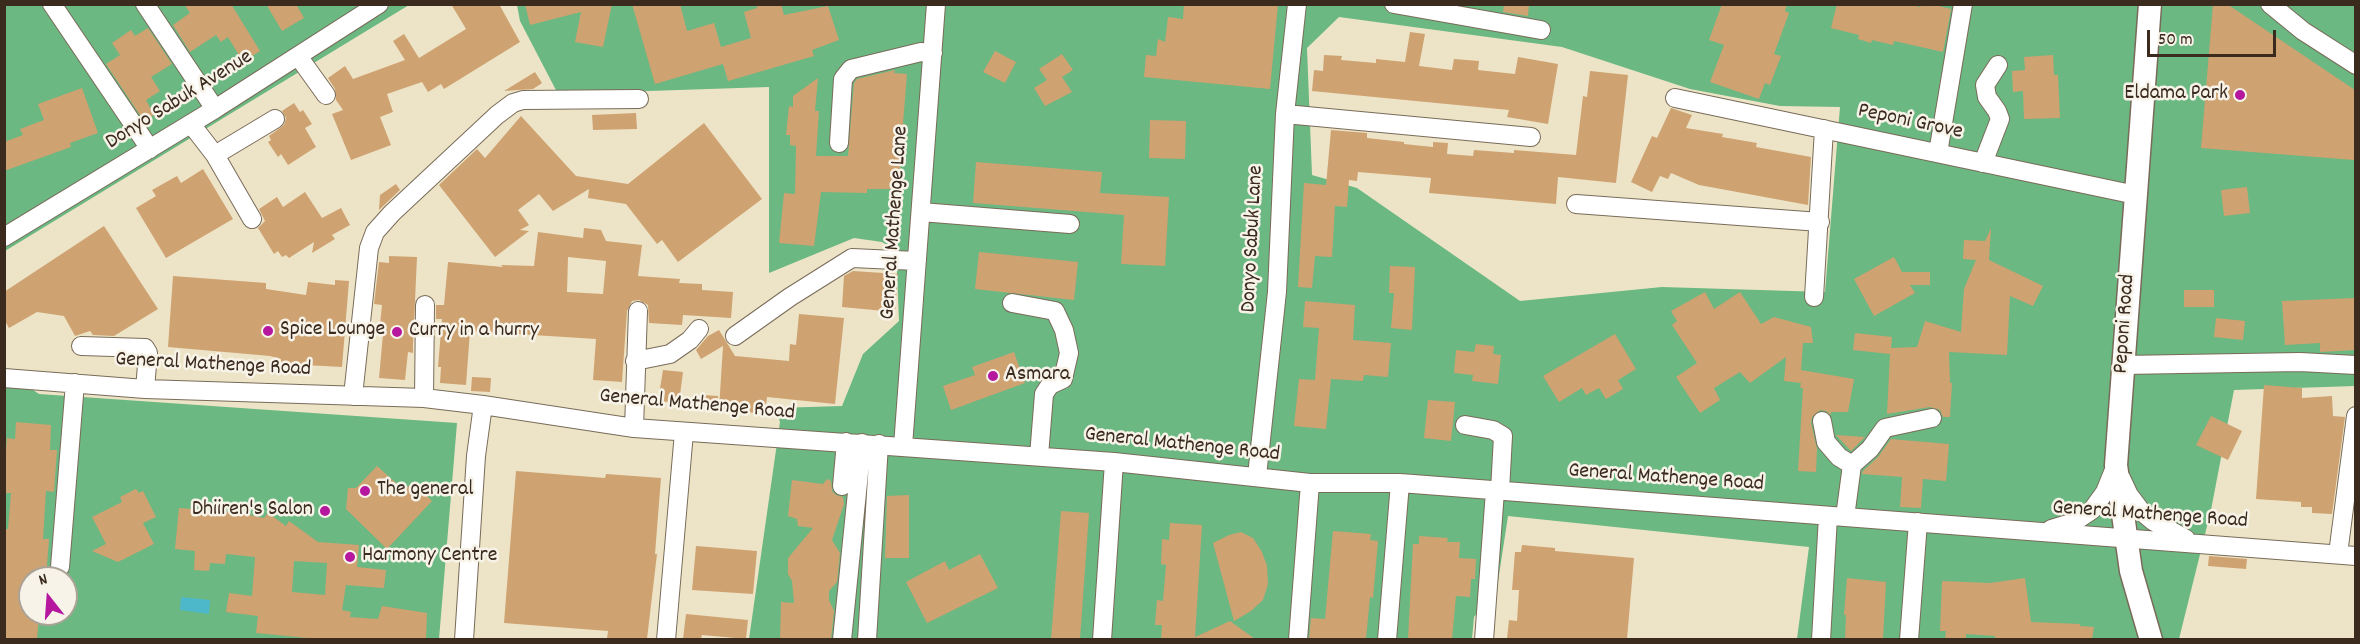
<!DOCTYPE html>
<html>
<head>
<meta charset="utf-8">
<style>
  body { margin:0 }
  #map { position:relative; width:2360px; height:644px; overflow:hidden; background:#ede4c7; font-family:Dekko,sans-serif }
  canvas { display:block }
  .frame { position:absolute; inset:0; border:6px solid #3b2a1e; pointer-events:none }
  .north { position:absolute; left:18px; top:566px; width:60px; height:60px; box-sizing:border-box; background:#f7f3e8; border:2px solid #aca397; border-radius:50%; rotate:343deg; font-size:16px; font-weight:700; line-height:24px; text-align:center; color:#3b2a1e }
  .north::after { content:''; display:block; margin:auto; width:21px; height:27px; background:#b5179e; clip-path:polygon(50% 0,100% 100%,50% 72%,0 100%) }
  .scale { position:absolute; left:2147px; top:30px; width:129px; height:27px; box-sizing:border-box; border:3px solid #3b2a1e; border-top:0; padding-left:8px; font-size:18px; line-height:21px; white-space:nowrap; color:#3b2a1e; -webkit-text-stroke:4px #f7f3e8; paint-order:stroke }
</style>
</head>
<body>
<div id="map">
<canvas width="2360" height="644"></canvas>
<div class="frame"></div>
<div class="north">N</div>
<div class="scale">50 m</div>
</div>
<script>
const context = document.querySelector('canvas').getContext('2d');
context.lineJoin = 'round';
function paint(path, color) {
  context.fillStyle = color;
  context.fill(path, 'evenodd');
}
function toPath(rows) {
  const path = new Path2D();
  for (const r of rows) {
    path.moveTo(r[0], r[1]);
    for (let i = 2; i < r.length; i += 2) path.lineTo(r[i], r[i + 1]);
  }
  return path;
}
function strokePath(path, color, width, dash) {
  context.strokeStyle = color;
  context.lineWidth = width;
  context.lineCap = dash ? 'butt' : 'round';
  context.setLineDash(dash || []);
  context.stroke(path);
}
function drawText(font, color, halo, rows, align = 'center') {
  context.font = font + ' Dekko,sans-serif';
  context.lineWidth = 5;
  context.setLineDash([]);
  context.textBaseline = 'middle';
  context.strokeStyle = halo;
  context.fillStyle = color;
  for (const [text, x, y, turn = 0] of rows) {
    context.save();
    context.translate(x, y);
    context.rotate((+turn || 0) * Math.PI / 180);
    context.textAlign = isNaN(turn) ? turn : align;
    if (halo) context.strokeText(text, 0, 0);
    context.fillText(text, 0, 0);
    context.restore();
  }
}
paint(toPath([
  [5,5,409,5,5,251],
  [517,5,2355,5,2355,386,2234,390,2211,510,2179,639,1797,639,1809,547,1508,516,1497,588,1474,617,1472,639,749,639,780,422,776,408,842,406,863,354,899,321,896,250,882,242,854,238,769,273,769,87,558,94,520,21],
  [1339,17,1562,47,1690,89,1780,106,1840,107,1825,292,1662,287,1520,301,1357,188,1312,175,1307,48],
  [4,370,39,394,457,423,439,639,5,639],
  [30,578,66,578,66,614,30,614]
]), '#6bb882');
paint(toPath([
  [181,597,210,600,209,614,180,610]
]), '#4eb8cb');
paint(toPath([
  [184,4,231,4,260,51,243,62,228,37,221,42,216,35,190,52,173,25,190,13],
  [266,4,296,4,304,18,282,31],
  [451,4,499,4,520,42,444,89,441,84,428,92,422,82,387,94,393,112,380,117,391,145,351,160,332,114,343,110,336,100,335,89,328,78,345,66,353,79,405,60,393,41,404,34,419,58,466,29],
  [525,4,612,4,603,47,575,42,581,12,530,25],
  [632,4,680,4,687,31,714,23,721,47,751,38,744,12,757,8,756,4,781,4,784,15,828,6,839,40,812,50,814,56,728,81,723,64,655,84],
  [1184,4,1278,4,1270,89,1144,77,1146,55,1156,56,1158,39,1165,42,1168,17,1183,19],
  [1504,4,1529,4,1528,16,1503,12],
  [1722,4,1787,4,1785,11,1789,13,1774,54,1781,56,1770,85,1765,83,1759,99,1710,82,1724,45,1709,40],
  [1837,4,1908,4,1920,7,1921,4,1931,4,1951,9,1943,52,1894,41,1893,45,1872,40,1871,43,1858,39,1859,35,1831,28],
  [2213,4,2227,4,2355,90,2354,160,2201,148],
  [148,28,172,64,151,77,160,91,146,100,154,115,144,121,106,64,120,55,112,43,131,30,135,36],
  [1410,32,1425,34,1419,66,1452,70,1454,59,1479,61,1478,70,1515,74,1518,57,1558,64,1548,124,1507,117,1509,110,1312,91,1314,70,1323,71,1324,55,1342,56,1341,60,1376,63,1376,59,1405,62],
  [995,51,1016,62,1005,83,983,72],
  [1062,54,1073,70,1062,77,1072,92,1045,106,1034,88,1047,80,1039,69],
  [2053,55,2054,75,2058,75,2060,118,2024,119,2023,91,2013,92,2012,71,2025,70,2024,57],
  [895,70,894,73,907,74,903,124,907,125,905,144,901,144,900,176,896,176,896,189,867,189,867,193,821,192,814,246,779,243,784,193,795,194,796,146,790,145,790,135,786,135,789,106,793,107,793,96,818,78,815,111,819,111,816,156,848,156,854,83,857,79],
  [1590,71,1628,75,1616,183,1558,177,1556,204,1429,193,1431,178,1358,172,1357,181,1349,180,1347,207,1335,206,1332,257,1315,256,1312,288,1298,287,1304,183,1326,185,1331,130,1367,133,1367,138,1404,142,1404,144,1433,147,1433,142,1448,143,1447,154,1473,156,1474,150,1514,153,1514,150,1576,155,1583,96,1587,97],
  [535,72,542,83,533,89,504,91],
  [82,88,98,133,70,143,71,147,4,171,4,142,23,135,20,129,44,120,38,104],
  [294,103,300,112,303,110,312,124,305,128,316,147,288,165,281,154,278,157,268,142,271,140,269,136,284,125,286,118,282,111],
  [1671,108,1692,115,1686,128,1723,134,1722,137,1757,143,1756,147,1811,157,1808,205,1699,185,1671,173,1668,179,1660,176,1652,192,1631,182,1652,136,1657,138],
  [636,113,637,129,593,130,592,115],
  [521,116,576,176,628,184,704,123,762,199,678,262,662,240,657,244,626,204,588,198,589,189,553,211,539,194,518,210,529,225,520,230,529,231,495,257,439,185,477,149,485,158],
  [1150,120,1186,121,1185,159,1149,158],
  [976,162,1102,172,1100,193,1169,197,1165,266,1121,264,1124,215,973,203],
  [203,169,233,219,166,258,136,208,156,196,152,190,177,176,181,183],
  [396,184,400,190,379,210,380,195],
  [2247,187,2250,213,2224,216,2221,190],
  [305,192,322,218,341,208,350,225,332,235,335,239,312,253,314,242,289,258,286,255,282,257,278,251,274,254,258,228,265,221,259,209,277,197,283,207],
  [104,226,158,309,114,336,93,335,90,331,75,336,64,316,37,312,9,328,4,319,4,292],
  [584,228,601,230,606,241,642,245,638,276,680,279,679,283,702,284,702,290,733,292,731,318,683,315,682,325,649,323,648,305,639,300,632,301,627,311,622,382,593,380,596,339,470,331,466,385,440,383,441,367,438,367,442,319,436,319,436,305,444,305,448,262,503,267,501,265,534,266,538,232,583,238],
  [568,257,606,261,603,294,567,292],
  [1991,228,1989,260,2043,286,2033,306,2010,296,2007,355,1949,352,1950,383,1952,383,1950,417,1943,417,1940,410,1930,407,1887,414,1890,354,1853,350,1855,333,1892,337,1891,348,1917,347,1925,321,1961,332,1964,289,1976,260,1963,259,1964,240,1985,241],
  [979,252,1078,262,1074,300,975,289],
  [389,256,417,257,413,345,413,353,408,352,405,380,379,378,383,334,379,334,382,305,374,304,379,262,389,263],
  [1894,257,1902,272,1930,272,1930,285,1910,285,1915,293,1874,316,1854,279],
  [1390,266,1415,267,1412,330,1391,328,1394,293,1389,293],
  [853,271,898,274,895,312,842,307,844,276],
  [173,276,266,283,266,289,306,295,308,282,335,285,335,280,349,281,342,367,304,365,304,368,280,365,281,359,270,356,168,347],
  [2184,290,2214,290,2214,307,2184,307],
  [1705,292,1714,309,1740,292,1761,324,1774,317,1811,327,1813,343,1803,343,1801,370,1854,379,1848,412,1831,412,1831,415,1826,411,1820,410,1812,417,1811,423,1817,449,1816,472,1798,471,1803,388,1800,388,1801,383,1784,381,1786,357,1750,383,1740,372,1714,388,1720,400,1700,413,1676,377,1697,363,1672,325,1677,321,1671,311],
  [2355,298,2355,350,2320,352,2320,343,2285,345,2282,301],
  [1305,301,1355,305,1353,340,1391,343,1388,377,1364,375,1363,381,1331,379,1326,429,1294,426,1299,379,1315,380,1319,328,1303,327],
  [799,314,844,318,835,404,767,397,765,414,719,409,723,346,701,359,696,350,708,336,719,330,735,356,789,361,790,344,796,345],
  [2216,318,2245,321,2243,340,2214,337],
  [1615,334,1636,369,1618,380,1623,389,1606,399,1599,388,1586,395,1582,388,1559,402,1543,376],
  [1476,344,1494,346,1493,354,1501,355,1498,384,1472,381,1473,375,1454,373,1456,350,1474,352],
  [1014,352,1025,383,951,410,943,386,975,375,972,367],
  [663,370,683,372,679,403,658,401],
  [472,377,491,378,490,392,471,391],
  [2264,385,2302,388,2302,398,2332,396,2333,416,2345,417,2332,514,2312,513,2312,507,2301,507,2301,502,2256,499],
  [703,395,718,396,717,410,702,409],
  [1428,400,1455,402,1451,441,1424,438],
  [2211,416,2242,431,2228,460,2196,445],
  [16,422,51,425,50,450,57,450,54,492,46,491,43,539,49,539,46,578,30,578,30,616,39,617,37,639,4,639,4,529,8,529,11,493,4,493,4,474,7,438,15,439],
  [1836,435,1865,437,1851,451],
  [1891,439,1949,444,1946,481,1923,479,1921,508,1900,507,1902,477,1862,474,1863,471,1878,457],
  [377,466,404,490,413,482,432,501,387,549,346,509,348,488,356,488],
  [516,471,605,478,606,474,661,478,655,554,657,554,647,639,607,639,608,631,504,623],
  [827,479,831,481,832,491,836,495,843,497,844,504,832,540,840,553,837,582,829,591,829,600,834,611,831,639,780,639,781,602,794,603,792,581,788,574,788,558,813,528,798,526,797,519,788,516,792,480,823,484],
  [136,489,139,493,143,491,156,517,143,523,154,544,118,562,92,551,106,544,92,517,122,502,120,497],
  [909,495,909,558,885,558,887,496],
  [179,508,234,512,264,518,268,513,286,526,289,521,318,542,359,545,357,567,386,570,384,588,346,585,342,610,351,612,350,617,378,619,382,606,427,613,426,639,318,639,256,633,258,616,226,612,229,593,252,596,255,557,226,554,225,564,210,563,209,571,194,570,195,551,175,549],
  [294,561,327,563,325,595,292,592],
  [1061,511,1089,513,1080,639,1051,639],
  [1170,523,1202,525,1195,637,1230,621,1255,639,1161,639,1162,625,1155,625,1157,600,1163,601,1166,565,1161,564,1162,539,1169,540],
  [1333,531,1371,534,1370,540,1378,541,1373,598,1370,597,1366,639,1309,639,1311,618,1325,619],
  [1241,532,1253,538,1262,552,1267,566,1268,584,1263,600,1251,611,1234,621,1213,543,1229,535],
  [1419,536,1448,538,1447,542,1460,542,1459,558,1476,559,1475,579,1471,579,1470,597,1456,596,1452,639,1408,639,1413,544,1419,544],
  [1522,545,1555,548,1555,551,1634,558,1627,639,1507,639,1509,620,1517,621,1519,590,1512,590,1515,552,1521,552],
  [696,546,757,551,753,594,692,590],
  [980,554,998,588,927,623,906,582,945,561,949,570],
  [2209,556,2247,559,2246,569,2208,566],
  [1847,578,1886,582,1883,639,1845,639,1846,615,1844,615],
  [2025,578,2031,622,2080,624,2080,626,2094,627,2092,639,1995,639,1995,636,1966,634,1966,639,1945,639,1946,631,1940,631,1942,581,1990,583],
  [686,614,748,620,746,639,702,635,701,639,683,639]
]), '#cfa271');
const minor = toPath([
  [52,4,150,149],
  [145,4,215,109],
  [1394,4,1541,30],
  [2270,4,2303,31,2356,65],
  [298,56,326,95],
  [1675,98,2136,195],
  [1285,114,1531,137],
  [191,124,215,155],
  [839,143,843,79,851,69,921,52,933,53],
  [1938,153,1963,4],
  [1983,163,2000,119,1997,111,1987,97,1985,85,1998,65],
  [1576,204,1820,222],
  [921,212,1070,224],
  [252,219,215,155,275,119],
  [4,237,215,109,379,4],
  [1814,297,1824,129],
  [1012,303,1055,311,1064,330,1069,353,1063,379,1050,385,1044,394,1039,456],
  [735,336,790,297,852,258,917,261],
  [81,346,145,348,148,353,145,389],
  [635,361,670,354,690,340,699,329],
  [2123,365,2300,362,2356,365],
  [4,378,145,389,424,398,483,405,634,428,1114,462,1310,483,1400,483,2356,556],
  [353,396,369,248,375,232,392,213,497,115,513,103,523,100,639,99],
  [424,398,425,305],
  [1822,421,1826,442,1839,457,1852,465],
  [1465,425,1493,430,1503,436,1500,491],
  [634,428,638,311],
  [903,446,936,4],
  [1257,476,1277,292,1285,114,1297,4],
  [2121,478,2129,495,2141,511,2153,521,2186,539],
  [842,486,846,442],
  [1845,517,1852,465,1870,449,1885,428,1932,418],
  [2051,529,2074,522,2092,510,2105,492,2116,465],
  [2338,554,2356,416],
  [60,567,75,383],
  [464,640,476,456,483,405],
  [666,640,684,432],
  [842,640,862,443],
  [867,640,879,444],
  [1102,640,1114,462],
  [1298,640,1310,483],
  [1387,640,1400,483],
  [1484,640,1495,491],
  [1821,640,1828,516],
  [1909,640,1918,522]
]);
const major = toPath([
  [2150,4,2116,465,2131,571,2151,640]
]);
strokePath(minor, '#796b59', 20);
strokePath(major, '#796b59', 25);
strokePath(minor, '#fff', 18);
strokePath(major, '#fff', 22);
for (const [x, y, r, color] of [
  [2240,95,6,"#b5179e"],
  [268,331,6,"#b5179e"],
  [397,332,6,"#b5179e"],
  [993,376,6,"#b5179e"],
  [365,491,6,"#b5179e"],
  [325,511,6,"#b5179e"],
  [350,557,6,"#b5179e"]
]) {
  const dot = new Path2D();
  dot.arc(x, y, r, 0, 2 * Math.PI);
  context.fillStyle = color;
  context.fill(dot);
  strokePath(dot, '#f7f3e8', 2);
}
drawText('22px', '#3b2a1e', '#f7f3e8', [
  ["Eldama Park",2228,95,"right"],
  ["Spice Lounge",280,331],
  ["Curry in a hurry",409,332],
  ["Asmara",1005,376],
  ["The general",377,491],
  ["Dhiiren's Salon",313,511,"right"],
  ["Harmony Centre",362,557]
], 'left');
drawText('22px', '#3b2a1e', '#f7f3e8', [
  ["Donyo Sabuk Avenue",180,101,-32],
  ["Peponi Grove",1910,123,12],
  ["General Mathenge Lane",896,223,-86],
  ["Donyo Sabuk Lane",1254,239,-87],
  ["Peponi Road",2126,324,-86],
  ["General Mathenge Road",213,366,3],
  ["General Mathenge Road",697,406,5],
  ["General Mathenge Road",1182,446,6],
  ["General Mathenge Road",1666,479,4],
  ["General Mathenge Road",2150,516,4]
]);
</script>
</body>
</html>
